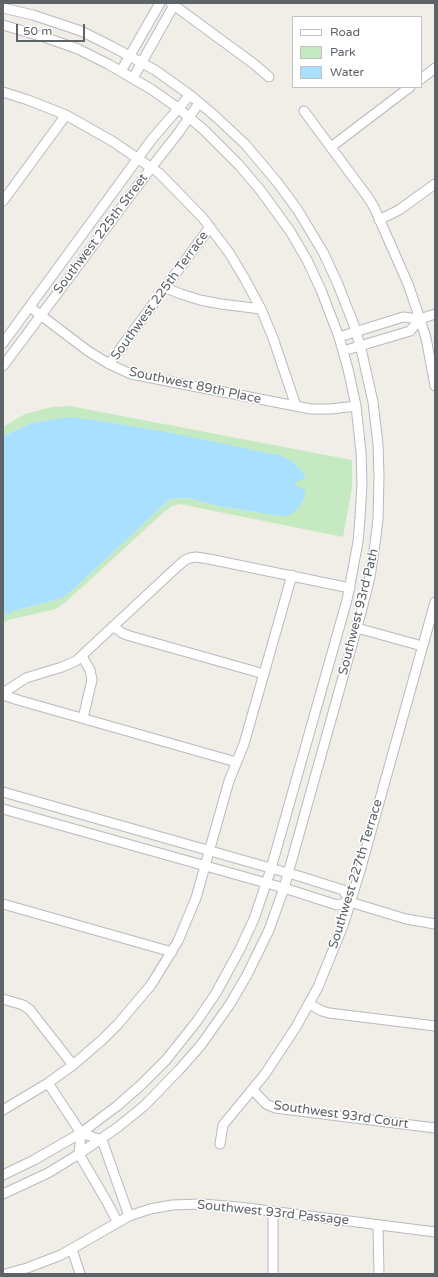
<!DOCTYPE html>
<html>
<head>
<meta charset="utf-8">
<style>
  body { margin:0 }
  #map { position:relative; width:438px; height:1277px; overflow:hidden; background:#f1eee7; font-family:"Varela Round",sans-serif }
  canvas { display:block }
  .frame { position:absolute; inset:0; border:4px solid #5e6368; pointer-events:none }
  .legend { position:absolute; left:292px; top:16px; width:130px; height:72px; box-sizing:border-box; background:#fff; border:1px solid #bfc1c3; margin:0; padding:5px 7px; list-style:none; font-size:12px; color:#5e6368 }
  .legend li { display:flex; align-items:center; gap:8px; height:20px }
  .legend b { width:20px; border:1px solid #bfc1c3 }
  .scale { position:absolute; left:16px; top:24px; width:69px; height:18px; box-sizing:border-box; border:2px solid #5e6368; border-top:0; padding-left:5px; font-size:12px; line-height:14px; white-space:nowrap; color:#5e6368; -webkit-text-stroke:3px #fff; paint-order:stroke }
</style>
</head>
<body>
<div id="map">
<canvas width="438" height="1277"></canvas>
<div class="frame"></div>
<ul class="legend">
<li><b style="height:5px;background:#fff"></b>Road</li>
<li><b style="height:11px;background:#c5eac2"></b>Park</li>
<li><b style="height:11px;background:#a9e0ff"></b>Water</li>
</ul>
<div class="scale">50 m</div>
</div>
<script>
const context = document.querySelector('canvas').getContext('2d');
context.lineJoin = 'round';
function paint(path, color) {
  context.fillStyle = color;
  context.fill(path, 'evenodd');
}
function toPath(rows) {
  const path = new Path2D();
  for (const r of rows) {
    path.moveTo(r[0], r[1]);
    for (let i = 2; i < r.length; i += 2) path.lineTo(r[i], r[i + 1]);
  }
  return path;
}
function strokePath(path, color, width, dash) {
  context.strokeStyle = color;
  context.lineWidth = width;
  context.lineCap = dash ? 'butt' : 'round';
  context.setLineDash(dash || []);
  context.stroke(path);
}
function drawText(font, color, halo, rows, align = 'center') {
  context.font = font + ' "Varela Round",sans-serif';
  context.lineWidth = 3;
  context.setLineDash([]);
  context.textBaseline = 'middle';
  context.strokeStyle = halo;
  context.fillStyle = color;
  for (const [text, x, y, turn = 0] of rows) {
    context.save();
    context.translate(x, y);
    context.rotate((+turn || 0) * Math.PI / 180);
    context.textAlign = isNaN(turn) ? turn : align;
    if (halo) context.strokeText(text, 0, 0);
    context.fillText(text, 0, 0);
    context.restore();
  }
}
paint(toPath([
  [70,406,352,460,352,488,343,537,180,504,172,506,164,512,67,601,56,609,8,620,3,623,3,615,17,610,55,600,62,598,74,589,159,509,171,499,188,498,218,506,267,514,295,486,295,482,48,420,30,424,3,436,3,427,25,414,52,407]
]), '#c5eac2');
paint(toPath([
  [70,417,101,421,172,433,282,456,292,461,301,470,306,478,296,482,295,486,305,489,305,493,304,499,300,506,293,513,284,516,267,514,218,506,188,498,171,499,159,509,74,589,62,598,55,600,17,610,3,615,3,436,30,424,48,420]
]), '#a9e0ff');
const minor = toPath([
  [171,3,254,64,269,77],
  [3,8,33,15,81,31,111,46,155,70,190,95,215,116,245,144,277,182,297,209,323,252,337,282,354,325,362,353,373,402,378,444,379,477,378,519,375,544,370,577,362,609,284,888,269,930,247,975,230,1004,201,1045,179,1070,144,1106,118,1127,79,1154,48,1173,3,1194],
  [3,25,47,38,78,49,108,64,151,89,178,108,204,130,239,165,261,191,290,231,307,260,321,290,339,337,348,369,356,406,361,452,362,484,360,518,358,542,347,600,270,872,254,919,240,949,216,993,197,1021,166,1060,142,1084,117,1106,81,1133,34,1160,3,1175],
  [121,71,160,3],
  [133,78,174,5],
  [421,79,435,68],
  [3,92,28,100,66,115,112,141,159,173,202,217,230,254,246,281,261,309,273,338,296,406],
  [304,111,367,196,374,207,408,284,420,319,426,338,435,386],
  [331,147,410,87],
  [3,201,66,115],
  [379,220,399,210,435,184],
  [166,288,181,294,200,300,221,304,261,309],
  [30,307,88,351,109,364,131,374,311,409,331,409,356,406],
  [339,337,403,317,420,319,435,314],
  [3,343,152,139,190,95],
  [343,351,410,331,420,319],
  [109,364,210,227],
  [3,366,151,168,179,132,199,103],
  [113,626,122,633,130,636,264,674],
  [357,628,422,646],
  [82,656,90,670,92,680,83,718],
  [3,693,26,678,62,667,76,661,178,566,185,560,190,558,196,557,209,559,350,588],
  [3,695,18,700,236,762],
  [3,792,302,877,343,890,350,902],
  [3,809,284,888,337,905,350,902,406,919,435,924],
  [3,904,172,952],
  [3,999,23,1005,30,1010,73,1065],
  [309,1004,322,1011,329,1013,435,1026],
  [48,1083,81,1133],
  [253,1090,266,1104,275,1108,435,1128],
  [3,1110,48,1083,73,1065,102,1040,118,1024,151,985,178,941,196,898,229,781,244,744,292,575],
  [81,1133,102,1140,129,1216],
  [81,1133,79,1154,107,1202,117,1221],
  [220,1144,223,1125,265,1074,296,1027,318,987,336,943,344,923,360,871,435,602],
  [273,1211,273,1274],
  [378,1225,379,1274],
  [72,1249,80,1274],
  [5,1274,27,1268,61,1255,129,1216,150,1209,172,1205,202,1204,239,1207,435,1232]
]);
strokePath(minor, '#b7babe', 11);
strokePath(minor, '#fff', 9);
drawText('13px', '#5e6368', '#fff', [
  ["Southwest 225th Street",101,234,-53],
  ["Southwest 225th Terrace",160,296,-54],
  ["Southwest 89th Place",195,386,12],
  ["Southwest 93rd Path",359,612,-76],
  ["Southwest 227th Terrace",356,874,-73],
  ["Southwest 93rd Court",341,1115,8],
  ["Southwest 93rd Passage",273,1213,6]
]);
</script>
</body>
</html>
